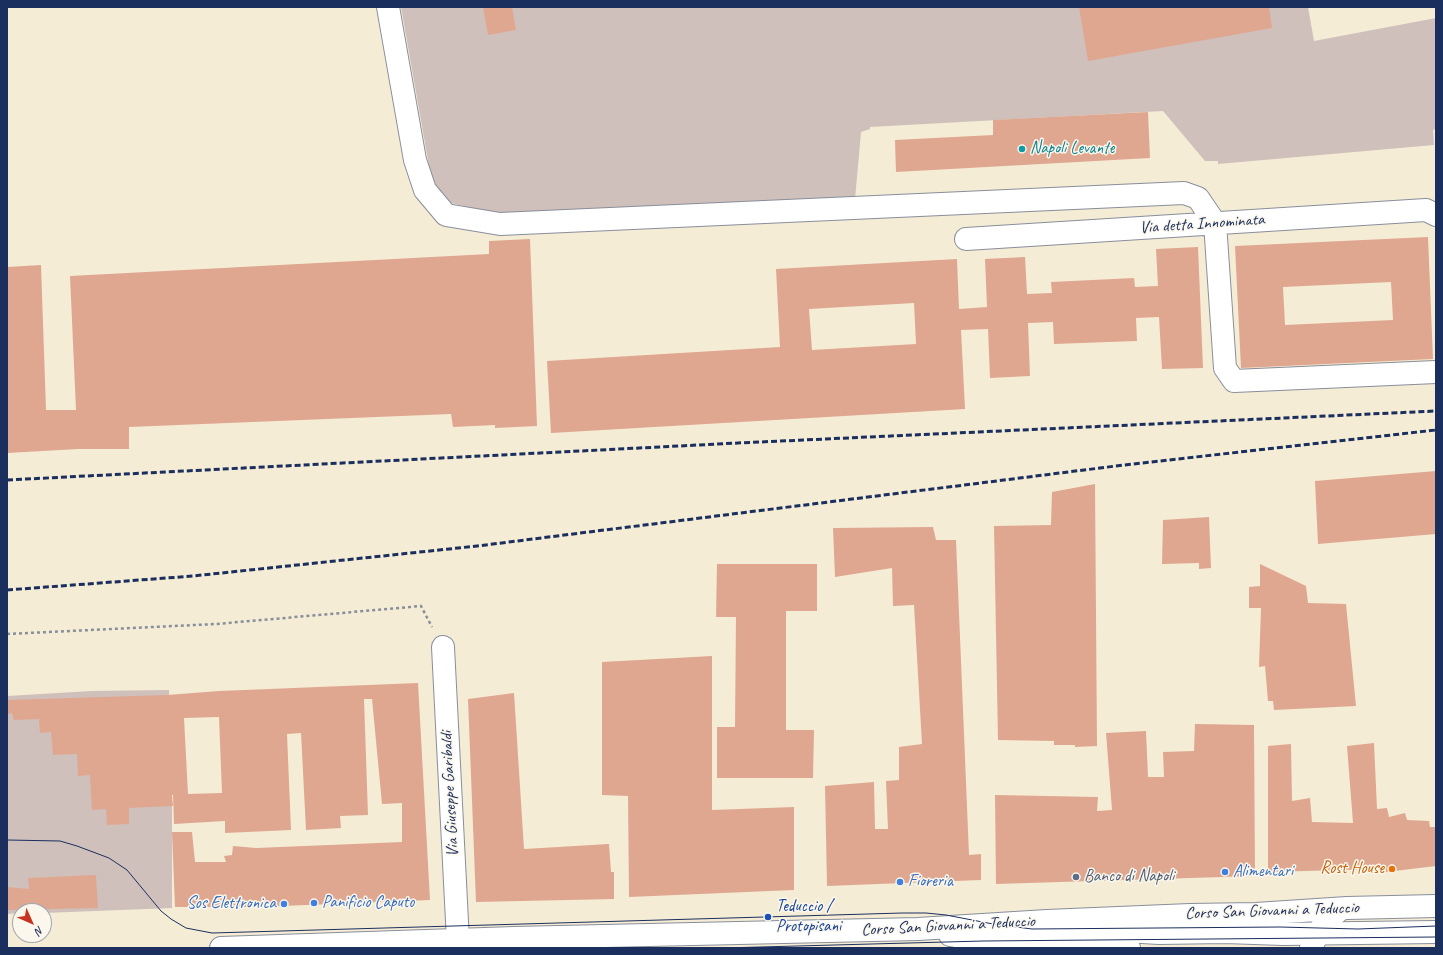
<!DOCTYPE html>
<html>
<head>
<meta charset="utf-8">
<style>
  body { margin:0 }
  #map { position:relative; width:1443px; height:955px; overflow:hidden; background:#f5ecd6; font-family:Caveat,sans-serif }
  canvas { display:block }
  .frame { position:absolute; inset:0; border:8px solid #1b2f5e; pointer-events:none }
  .north { position:absolute; left:12px; top:903px; width:40px; height:40px; box-sizing:border-box; background:#fbf7ec; border:1px solid #a1a7b3; border-radius:50%; rotate:135deg; font-size:11px; font-weight:700; line-height:16px; text-align:center; color:#1b2f5e }
  .north::after { content:''; display:block; margin:auto; width:14px; height:18px; background:#c8321e; clip-path:polygon(50% 0,100% 100%,50% 72%,0 100%) }
</style>
</head>
<body>
<div id="map">
<canvas width="1443" height="955"></canvas>
<div class="frame"></div>
<div class="north">N</div>
</div>
<script>
const context = document.querySelector('canvas').getContext('2d');
context.lineJoin = 'round';
function paint(path, color) {
  context.fillStyle = color;
  context.fill(path, 'evenodd');
}
function toPath(rows) {
  const path = new Path2D();
  for (const r of rows) {
    path.moveTo(r[0], r[1]);
    for (let i = 2; i < r.length; i += 2) path.lineTo(r[i], r[i + 1]);
  }
  return path;
}
function strokePath(path, color, width, dash) {
  context.strokeStyle = color;
  context.lineWidth = width;
  context.lineCap = dash ? 'butt' : 'round';
  context.setLineDash(dash || []);
  context.stroke(path);
}
function drawText(font, color, halo, rows, align = 'center') {
  context.font = font + ' Caveat,sans-serif';
  context.lineWidth = 3;
  context.setLineDash([]);
  context.textBaseline = 'middle';
  context.strokeStyle = halo;
  context.fillStyle = color;
  for (const [text, x, y, turn = 0] of rows) {
    context.save();
    context.translate(x, y);
    context.rotate((+turn || 0) * Math.PI / 180);
    context.textAlign = isNaN(turn) ? turn : align;
    if (halo) context.strokeText(text, 0, 0);
    context.fillText(text, 0, 0);
    context.restore();
  }
}
paint(toPath([
  [401,7,1308,7,1314,41,1436,18,1436,129,1433,130,1434,145,1218,164,1218,161,1205,161,1163,111,870,127,870,129,861,132,855,199,505,216,447,202,432,183],
  [169,690,172,798,172,908,44,913,44,911,20,911,20,913,7,914,7,696,91,691]
]), '#cfc0bb');
paint(toPath([
  [483,7,512,7,516,30,488,35],
  [1079,7,1269,7,1272,28,1088,61],
  [1148,112,1150,158,896,172,895,140,993,135,993,120],
  [1428,237,1433,359,1241,368,1235,246],
  [1391,282,1393,320,1285,325,1283,287],
  [530,239,537,426,495,428,495,425,453,427,451,414,129,427,129,449,78,449,7,453,7,267,41,265,46,410,76,410,70,276,489,254,489,241],
  [1198,247,1203,368,1162,369,1159,317,1136,318,1137,341,1054,344,1053,322,1028,323,1030,376,990,378,988,329,961,330,965,409,551,433,547,361,780,347,776,269,957,259,959,309,987,307,985,259,1025,257,1027,294,1052,293,1051,282,1134,278,1135,287,1158,286,1156,249],
  [914,303,916,344,812,350,809,309],
  [1436,471,1436,534,1318,544,1315,481],
  [1095,484,1097,746,1075,747,1075,745,1054,745,1054,741,998,740,994,526,1051,525,1052,492],
  [1209,517,1211,568,1199,569,1199,563,1162,564,1163,520],
  [933,527,936,540,956,540,969,855,981,854,981,880,827,886,825,786,874,782,875,829,888,829,886,781,899,780,899,747,922,744,914,605,893,606,892,568,835,577,833,528],
  [717,564,817,564,817,611,786,611,786,730,814,730,813,778,717,778,717,727,735,727,736,617,716,617],
  [1260,564,1306,586,1308,603,1346,604,1356,706,1274,710,1273,701,1268,701,1265,666,1259,667,1261,608,1249,608,1249,587,1260,586],
  [712,656,712,810,794,807,794,890,629,897,628,796,602,795,602,662],
  [418,683,430,900,257,907,175,907,172,832,192,832,195,862,226,862,224,856,232,855,233,846,256,848,402,842,402,803,382,804,372,699,364,699,368,815,340,816,341,828,306,830,301,733,287,734,291,830,225,833,225,821,174,824,173,795,172,795,173,806,129,808,129,824,107,825,106,809,92,810,90,775,78,776,77,754,53,755,51,732,40,733,39,719,14,720,12,713,7,714,7,700,167,695,219,691],
  [219,717,222,793,188,794,184,718],
  [514,693,524,849,609,844,611,872,614,872,614,899,476,902,468,699],
  [1195,724,1254,725,1255,876,996,884,995,795,1098,797,1097,811,1112,810,1106,733,1146,731,1148,777,1164,777,1163,752,1194,751],
  [1374,743,1377,809,1387,808,1389,817,1405,813,1407,820,1429,821,1430,827,1436,827,1436,866,1378,873,1378,869,1268,872,1268,746,1291,744,1292,801,1310,798,1312,822,1353,823,1347,746],
  [96,875,98,908,7,910,7,887,29,889,28,878]
]), '#dfa790');
const minor = toPath([
  [388,7,415,160,425,190,446,215,500,224,1184,193,1198,198,1215,223,1225,368,1234,381,1436,372],
  [966,239,1426,210,1436,215],
  [443,647,458,941],
  [1091,929,1159,933,1225,932,1283,934,1436,932]
]);
const major = toPath([
  [950,935,983,941,1114,940,1117,941,1129,948],
  [221,948,514,938,918,929,1047,921,1190,915,1256,914,1347,908,1436,906],
  [1311,948,1318,933,1327,920,1341,909,1347,908]
]);
strokePath(minor, '#888e9a', 24);
strokePath(major, '#888e9a', 24);
strokePath(toPath([
  [7,634,216,624,421,606,432,627]
]), '#888e9a', 2.5, [3, 3]);
strokePath(minor, '#fff', 22);
strokePath(major, '#fff', 22);
strokePath(toPath([
  [7,840,60,841,77,846,109,858,127,870,161,911,171,919,186,928,212,933,902,913,926,913,946,915,993,924,1032,929,1280,927,1358,929,1436,926],
  [723,948,983,941,1436,937]
]), '#1b2f5e', 1);
strokePath(toPath([
  [7,480,738,443,1436,411],
  [7,590,193,576,477,546,1124,465,1436,430]
]), '#1b2f5e', 3, [6, 3]);
for (const [x, y, r, color] of [
  [1022,149,4,"#0f9aa8"],
  [1392,869,4,"#e8710a"],
  [1225,872,4,"#3f7fe0"],
  [1076,877,4,"#5c6f8a"],
  [900,882,4,"#3f7fe0"],
  [314,903,4,"#3f7fe0"],
  [284,904,4,"#3f7fe0"],
  [768,917,4,"#1a4fb4"]
]) {
  const dot = new Path2D();
  dot.arc(x, y, r, 0, 2 * Math.PI);
  context.fillStyle = color;
  context.fill(dot);
  strokePath(dot, '#fbf7ec', 1.5);
}
drawText('17px', '#0d838f', '#fbf7ec', [
  ["Napoli Levante",1030,149]
], 'left');
drawText('17px', '#1b2f5e', '#fbf7ec', [
  ["Via detta Innominata",1202,224,-4],
  ["Via Giuseppe Garibaldi",450,794,-93],
  ["Corso San Giovanni a Teduccio",1272,911,-2],
  ["Corso San Giovanni a Teduccio",948,926,-3]
]);
drawText('17px', '#c56008', '#fbf7ec', [
  ["Rost House",1384,869]
], 'right');
drawText('17px', '#366cbe', '#fbf7ec', [
  ["Alimentari",1233,872],
  ["Fioreria",908,882],
  ["Panificio Caputo",322,903],
  ["Sos Elettronica",276,904,"right"]
], 'left');
drawText('17px', '#4e5e75', '#fbf7ec', [
  ["Banco di Napoli",1084,877]
], 'left');
drawText('17px', '#164399', '#fbf7ec', [
  ["Teduccio /",776,907],
  ["Protopisani",776,927]
], 'left');
</script>
</body>
</html>
